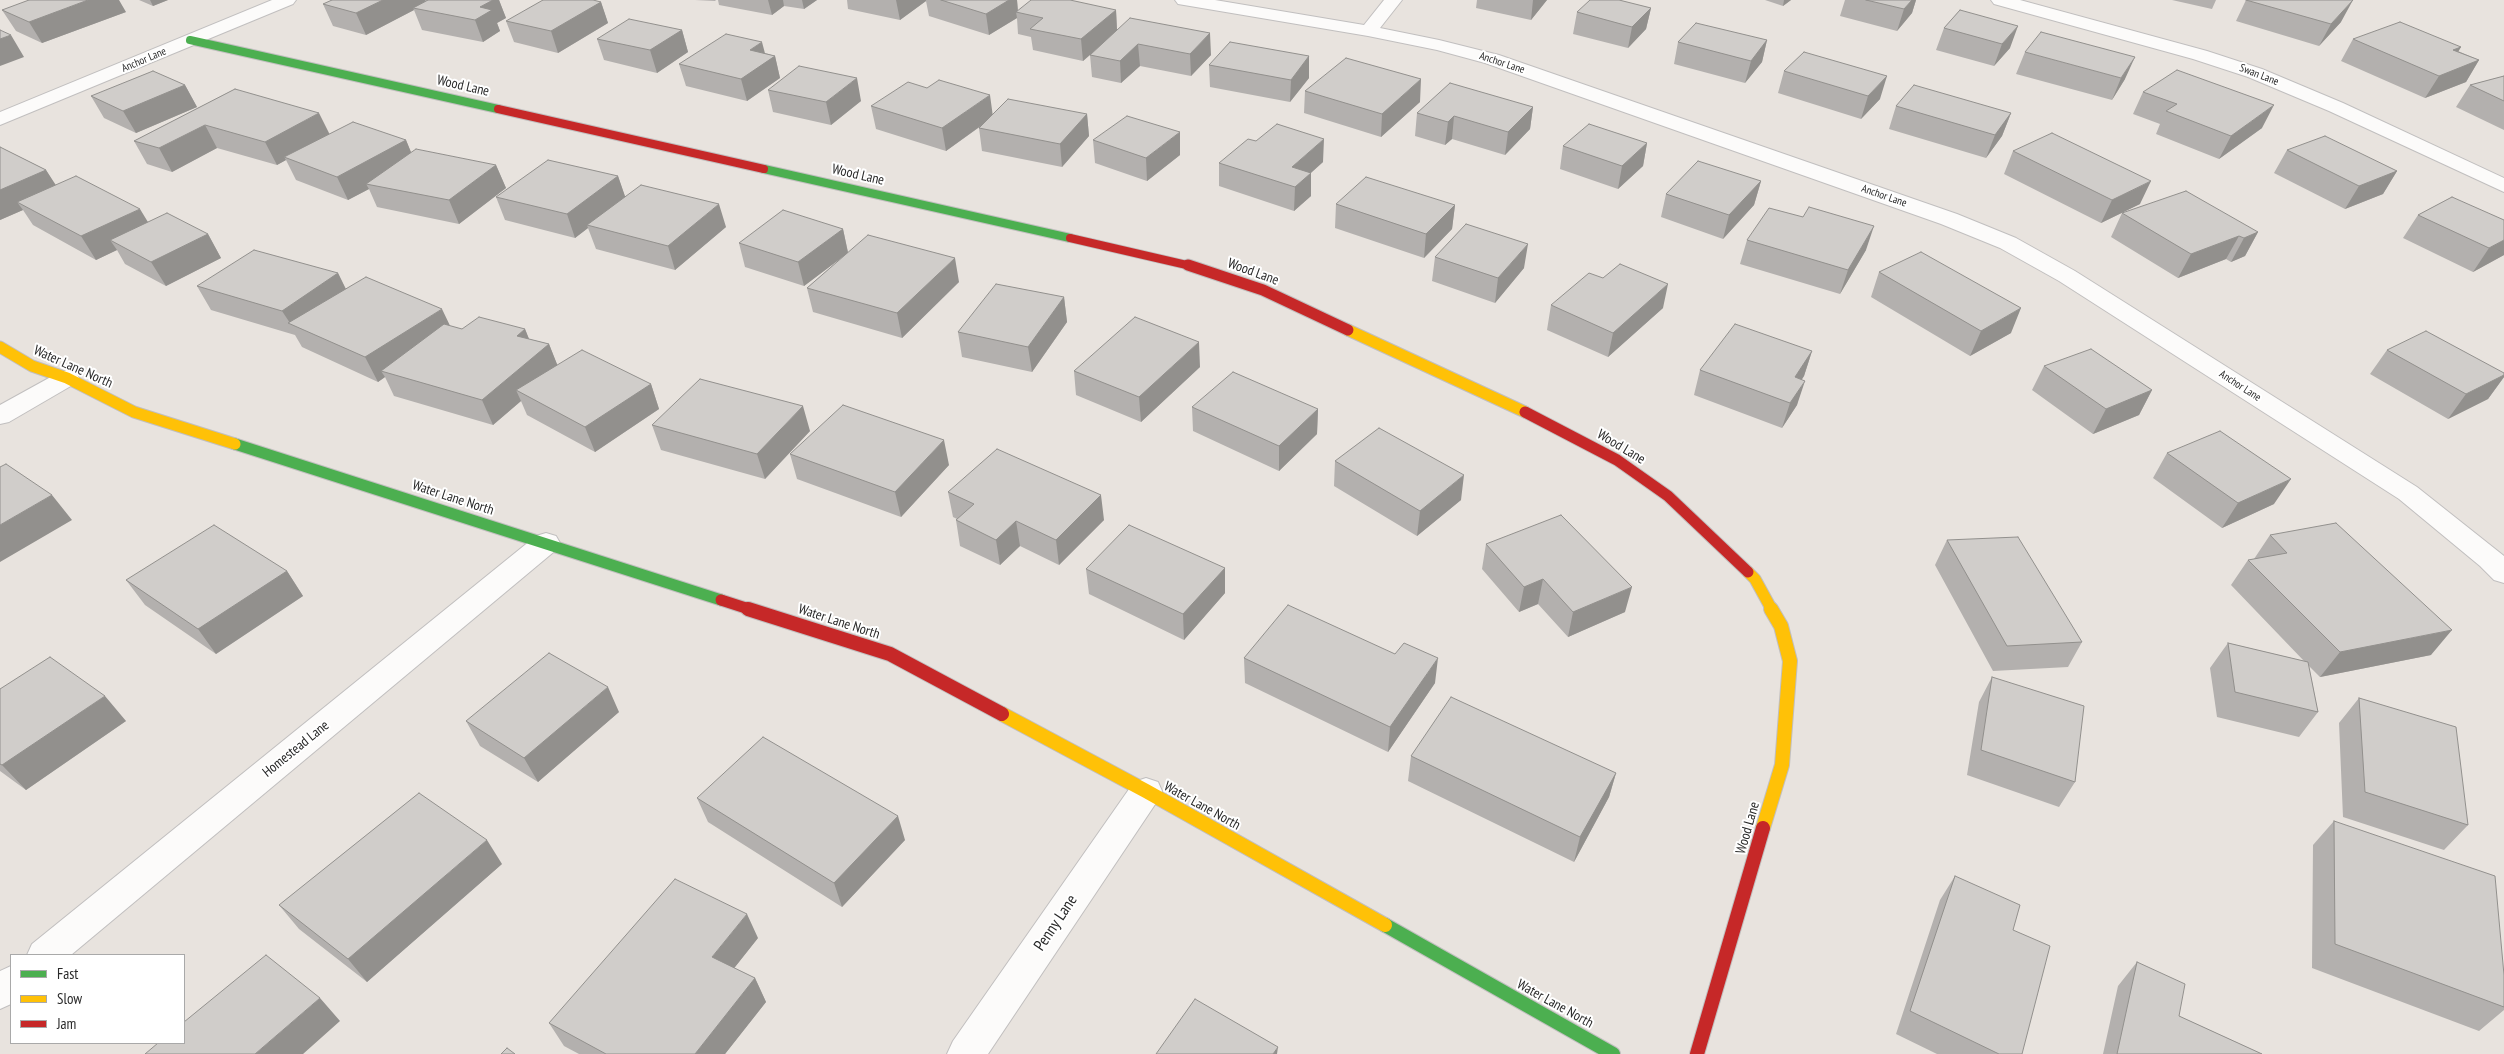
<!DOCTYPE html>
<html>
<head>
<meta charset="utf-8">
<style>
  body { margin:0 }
  #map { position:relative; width:2504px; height:1054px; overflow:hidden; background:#e8e3de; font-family:"PT Sans Narrow",sans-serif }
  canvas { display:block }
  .legend { position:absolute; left:10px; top:954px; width:175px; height:90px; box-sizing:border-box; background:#fff; border:1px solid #a9a9a9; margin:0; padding:6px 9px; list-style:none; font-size:15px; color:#292929 }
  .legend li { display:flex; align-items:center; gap:10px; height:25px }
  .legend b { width:25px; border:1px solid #a9a9a9 }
</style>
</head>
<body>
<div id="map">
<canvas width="2504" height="1054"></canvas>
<ul class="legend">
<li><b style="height:6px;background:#4caf50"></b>Fast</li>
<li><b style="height:6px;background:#ffc107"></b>Slow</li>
<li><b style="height:6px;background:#c62828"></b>Jam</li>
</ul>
</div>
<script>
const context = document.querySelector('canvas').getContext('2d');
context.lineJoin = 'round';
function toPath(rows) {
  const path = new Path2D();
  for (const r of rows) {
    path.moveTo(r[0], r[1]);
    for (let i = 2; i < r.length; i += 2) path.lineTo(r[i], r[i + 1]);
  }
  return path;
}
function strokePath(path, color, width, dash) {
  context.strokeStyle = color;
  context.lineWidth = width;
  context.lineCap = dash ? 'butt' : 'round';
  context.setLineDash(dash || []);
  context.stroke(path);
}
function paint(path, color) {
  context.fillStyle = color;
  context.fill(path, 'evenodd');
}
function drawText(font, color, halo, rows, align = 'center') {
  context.font = font + ' "PT Sans Narrow",sans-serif';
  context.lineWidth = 4;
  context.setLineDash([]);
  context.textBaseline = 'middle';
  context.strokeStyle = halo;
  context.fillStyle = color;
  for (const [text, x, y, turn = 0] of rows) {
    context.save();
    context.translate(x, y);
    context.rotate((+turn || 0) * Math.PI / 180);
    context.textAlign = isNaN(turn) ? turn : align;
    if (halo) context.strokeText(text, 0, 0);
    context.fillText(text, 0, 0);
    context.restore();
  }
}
const street = toPath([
  [272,0,296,0,293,4,0,125,0,112,272,0],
  [1175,0,1215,0,1364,25,1384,0,1402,0,1380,28,1439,40,1499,55,1957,214,2016,238,2075,271,2417,487,2504,556,2504,583,2494,580,2480,566,2399,499,2059,281,2000,248,1941,224,1485,63,1437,50,1368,36,1184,5,1178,4,1175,0],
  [1991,0,2020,0,2207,51,2262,69,2343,103,2504,178,2504,192,2329,111,2248,77,2193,59,1994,4,1991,0],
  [67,370,76,373,79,378,76,383,9,422,0,424,0,405,58,373,67,370],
  [546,533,556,536,560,543,556,550,71,955,27,955,32,944,536,536,546,533],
  [1146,778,1158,782,1162,791,1158,800,988,1054,947,1054,953,1041,1134,782,1146,778],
  [11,966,11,1004,0,1009,0,971,11,966]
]);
const fastFar2 = toPath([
  [190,40,498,109],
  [764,169,1070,238]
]);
const fastFar1 = toPath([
  [235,444,721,600]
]);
const fast = toPath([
  [1385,925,1613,1054]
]);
const slowFar1 = toPath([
  [1348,330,1525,412],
  [0,347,32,366,67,378,134,412,235,444],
  [1748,572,1755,579,1772,610]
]);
const slow = toPath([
  [1002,714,1146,791,1385,925],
  [1763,828,1782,765,1790,661,1781,626,1771,609]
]);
const jamFar2 = toPath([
  [498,109,764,169],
  [1070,238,1191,266]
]);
const jamFar1 = toPath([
  [1188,265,1263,290,1348,330],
  [1525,412,1617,460,1668,496,1748,572],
  [721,600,752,610]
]);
const jam = toPath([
  [748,609,890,654,1002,714],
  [1697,1054,1763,828]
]);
strokePath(street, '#c1bfbf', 2);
strokePath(fastFar2, '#c1bfbf', 10);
strokePath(fastFar1, '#c1bfbf', 13);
strokePath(fast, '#c1bfbf', 16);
strokePath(slowFar1, '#c1bfbf', 13);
strokePath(slow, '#c1bfbf', 16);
strokePath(jamFar2, '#c1bfbf', 10);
strokePath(jamFar1, '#c1bfbf', 13);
strokePath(jam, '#c1bfbf', 16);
paint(street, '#fcfbfa');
strokePath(fastFar2, '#4caf50', 8);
strokePath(fastFar1, '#4caf50', 11);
strokePath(fast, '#4caf50', 14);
strokePath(slowFar1, '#ffc107', 11);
strokePath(slow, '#ffc107', 14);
strokePath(jamFar2, '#c62828', 8);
strokePath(jamFar1, '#c62828', 11);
strokePath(jam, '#c62828', 14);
paint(toPath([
  [139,0,168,0,153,6],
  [332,0,499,0,506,18,497,23,500,31,483,42,422,30,414,10,366,35,333,26,323,4],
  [695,0,716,0,715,1],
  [718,0,817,0,804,9,784,6,772,15,719,5],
  [847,0,1017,0,1018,11,1116,10,1117,29,1211,55,1191,76,1140,66,1121,83,1092,77,1090,55,1083,61,1033,50,1031,37,1018,34,1017,18,989,35,929,16,926,1,900,20,848,9],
  [1477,0,1547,0,1531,20,1476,8],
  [1765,0,1791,0,1783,6],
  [1845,0,1916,0,1912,13,1897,31,1840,16],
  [2172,0,2216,0,2212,9],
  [2246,0,2341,22,2319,46,2236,21],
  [601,2,608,23,558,53,514,42,506,21],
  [1651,8,1646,29,1628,48,1573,34,1577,12],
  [2,10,126,12,42,43,16,31],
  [1960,10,2010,48,1994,66,1936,50,1944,28],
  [682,30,688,52,657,73,604,60,597,39],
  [2353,39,2461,47,2458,51,2479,60,2466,82,2425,98,2341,61],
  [1767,40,1762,62,1745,83,1674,64,1678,42],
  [2025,52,2125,79,2112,100,2016,74],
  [765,53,775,56,780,78,747,101,686,86,679,64],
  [1309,56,1309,78,1290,102,1210,87,1209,65],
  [1784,71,1880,99,1861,119,1778,93],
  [2504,76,2504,130,2456,107,2470,85],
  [185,85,197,107,136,133,104,118,91,96],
  [235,89,329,134,406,140,411,153,496,165,506,188,459,224,377,207,369,189,348,200,296,180,286,160,277,165,217,148,172,172,147,164,134,141],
  [768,90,861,101,831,125,773,112],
  [1305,91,1420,102,1381,137,1304,113],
  [2143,92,2262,128,2219,159,2156,134,2160,124,2133,114],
  [871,106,992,114,1087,114,1089,136,1062,167,982,151,979,128,981,126,946,151,876,129],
  [1896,106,2011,113,2002,136,1986,158,1889,129],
  [1533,107,1530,129,1505,155,1452,139,1445,145,1415,136,1417,113],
  [1093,140,1180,155,1147,181,1095,163],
  [1647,143,1643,166,1618,189,1560,169,1563,146],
  [0,147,46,170,55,185,148,222,208,234,221,258,166,286,125,264,117,250,96,260,33,225,23,210,0,220],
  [2287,150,2397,171,2383,194,2345,209,2274,173],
  [2013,151,2140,204,2101,223,2004,174],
  [1323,162,1311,173,1311,196,1294,211,1219,186,1219,163],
  [618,176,625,197,726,227,675,270,596,249,588,228,575,238,505,220,496,197],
  [1761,181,1754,205,1723,239,1661,217,1666,194],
  [2452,197,2504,255,2473,272,2403,238,2418,215],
  [1336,204,1455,205,1452,229,1424,258,1335,228],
  [2122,213,2258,232,2245,256,2231,262,2226,259,2178,278,2111,237],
  [843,229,848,252,959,282,902,338,813,312,807,288,846,254,804,286,745,267,739,243],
  [1747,240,1866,250,1840,294,1740,264],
  [1435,257,1524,268,1495,303,1432,281],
  [1879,272,2011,333,1970,356,1871,297],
  [338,273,346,289,450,326,462,329,525,329,529,339,549,344,557,365,651,384,659,409,595,452,527,415,521,401,493,425,394,396,385,377,378,382,302,347,295,335,211,310,197,286],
  [1603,278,1663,308,1608,357,1547,330,1551,305],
  [1064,297,1067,322,1032,372,962,357,958,332],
  [2387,350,2504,373,2504,377,2488,399,2448,419,2370,374],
  [1812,351,1804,376,1802,379,1797,405,1782,428,1694,395,1700,370],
  [2044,366,2152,390,2139,415,2093,434,2032,390],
  [1200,367,1141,422,1076,395,1074,371],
  [1192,407,1318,409,1317,434,1279,471,1193,431],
  [652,425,810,431,765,479,661,450],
  [2167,453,2274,504,2222,528,2153,478],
  [790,454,949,465,901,517,797,479],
  [1335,461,1461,500,1417,536,1334,486],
  [948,492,1104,520,1059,565,1020,546,1000,565,960,546,956,520,957,519,953,517],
  [2270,535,2431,655,2320,677,2309,666,2318,712,2299,737,2217,717,2210,668,2228,643,2304,661,2231,585,2248,560,2254,559],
  [1947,540,2082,642,2068,667,1993,671,1935,565],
  [1486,544,1625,612,1568,637,1538,604,1519,612,1482,569],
  [1225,568,1225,593,1184,640,1089,594,1086,569],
  [287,571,303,596,216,654,145,605,126,580],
  [1395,654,1435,683,1388,752,1245,683,1244,658],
  [1992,677,2075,782,2059,807,1967,775,1979,702],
  [0,689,126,721,26,790,0,771],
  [2359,698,2468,825,2444,850,2343,817,2339,723],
  [619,712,538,782,480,746,466,721],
  [1411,756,1616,773,1609,797,1574,862,1408,781],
  [697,798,905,840,842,907,708,822],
  [2334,821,2504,975,2504,1010,2479,1031,2312,968,2313,845],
  [502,864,367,982,299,929,279,905],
  [1955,876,2013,930,2022,1054,1937,1054,1896,1034,1940,900],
  [758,938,734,968,755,978,766,1002,725,1054,579,1054,564,1046,549,1023],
  [2137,962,2179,1016,2262,1054,2103,1054,2118,986]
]), '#b3b0ae');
paint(toPath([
  [88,0,119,0,126,12,42,43,29,22],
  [150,0,168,0,153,6],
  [383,0,425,0,426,4,413,8,414,10,366,35,356,13],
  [493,0,499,0,506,18,497,23,500,31,483,42,475,20,480,7],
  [768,0,783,0,784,6,772,15],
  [802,0,817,0,804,9],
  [896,0,926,0,926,1,900,20],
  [1009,0,1017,0,1018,13,1016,12,1017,18,989,35,986,14],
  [1533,0,1547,0,1531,20],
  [1784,0,1791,0,1783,6],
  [1912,0,1916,0,1912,13,1897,31,1904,9],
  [2353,0,2341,22,2319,46,2331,24],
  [601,2,608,23,558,53,551,31],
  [1651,8,1646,29,1628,48,1632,27],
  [1116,10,1117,31,1083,61,1081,39],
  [2018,26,2010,48,1994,66,2002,44],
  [682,30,688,52,657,73,650,50],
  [1210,33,1211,55,1191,76,1190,54],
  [11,35,24,57,0,66,0,39],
  [1767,40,1762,62,1745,83,1751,61],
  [762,42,767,61,775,56,780,78,747,101,741,79,750,50],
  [1138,44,1140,66,1121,83,1120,61],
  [2461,47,2448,69,2453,50],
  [1309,56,1309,78,1290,102,1291,80],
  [2135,57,2125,79,2112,100,2121,78],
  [2479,60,2466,82,2425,98,2439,76],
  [1887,76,1880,99,1861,119,1868,96],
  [857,78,861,101,831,125,826,102],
  [1421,79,1420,102,1381,137,1382,114],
  [185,85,197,107,136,133,123,111],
  [990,95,993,117,946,151,942,128],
  [2274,105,2262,128,2219,159,2231,136],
  [1533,107,1530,129,1505,155,1508,132],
  [319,113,330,135,284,157,286,160,277,165,265,142],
  [2011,113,2002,136,1986,158,1995,135],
  [1087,114,1089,136,1062,167,1060,144],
  [1454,116,1452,139,1445,145,1448,122],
  [205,125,217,148,172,172,159,148],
  [1180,132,1180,155,1147,181,1146,158],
  [1324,139,1323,162,1295,187,1292,167],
  [406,140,416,164,366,184,369,189,348,200,337,177],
  [1647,143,1643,166,1618,189,1622,166],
  [496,165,506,188,459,224,449,200],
  [46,170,61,193,17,202,23,210,0,220,0,190],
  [2397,171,2383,194,2345,209,2359,186],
  [1311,173,1311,196,1294,211,1295,187],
  [618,176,626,199,587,225,588,228,575,238,567,214],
  [1761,181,1754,205,1723,239,1729,215],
  [2151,181,2140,204,2101,223,2112,200],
  [719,204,726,227,675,270,668,246],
  [1455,205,1452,229,1424,258,1426,234],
  [140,209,154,232,110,240,117,250,96,260,81,236],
  [1874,226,1866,250,1840,294,1848,270],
  [843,229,848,253,804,286,798,262],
  [2258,232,2245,256,2231,262,2244,238],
  [208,234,221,258,166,286,151,262],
  [2239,236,2226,259,2178,278,2191,254],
  [2504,240,2504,255,2473,272,2489,248],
  [1528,244,1524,268,1495,303,1498,278],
  [955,258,959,282,902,338,897,313],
  [338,273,350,298,290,323,282,311],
  [1668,284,1663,308,1608,357,1613,333],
  [1064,297,1067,322,1032,372,1028,347],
  [2021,308,2011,333,1970,356,1981,331],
  [442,309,454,334,381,371,385,377,378,382,365,357],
  [525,329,535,354,517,336],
  [1199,342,1200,367,1141,422,1139,397],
  [549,344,559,369,516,390,521,401,493,425,482,400],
  [1812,351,1804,376,1787,402,1795,377],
  [2504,375,2504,377,2488,399,2448,419,2466,394],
  [1805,381,1797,405,1782,428,1790,403],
  [651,384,659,409,595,452,585,427],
  [2152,390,2139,415,2093,434,2106,409],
  [803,406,810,431,765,479,757,454],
  [1318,409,1317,434,1279,471,1279,446],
  [944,440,949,465,901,517,895,492],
  [1464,475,1461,500,1417,536,1420,511],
  [2291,479,2274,504,2222,528,2238,503],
  [52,495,72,520,0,562,0,525],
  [1101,495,1104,520,1059,565,1056,540],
  [1016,521,1020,546,1000,565,996,540],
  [1225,568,1225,593,1184,640,1183,614],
  [287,571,303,596,216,654,198,629],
  [1543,579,1538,604,1519,612,1524,587],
  [1632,587,1625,612,1568,637,1573,612],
  [2452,630,2431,655,2320,677,2340,652],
  [1438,658,1435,683,1388,752,1390,727],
  [608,687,619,712,538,782,524,758],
  [105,696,126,721,26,790,2,765],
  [1616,773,1609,797,1574,862,1580,837],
  [898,816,905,840,842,907,834,883],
  [487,840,502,864,367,982,348,959],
  [747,914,758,938,724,981,712,957],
  [755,978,766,1002,725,1054,695,1054],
  [320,998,340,1021,303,1054,255,1054],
  [1278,1047,1277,1054,1273,1054]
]), '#92908d');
const building = toPath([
  [29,0,88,0,29,22,2,10,29,0],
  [332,0,383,0,356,13,323,4,332,0],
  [428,0,493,0,480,7,492,10,475,20,413,8,428,0],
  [543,0,593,0,601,2,551,31,506,21,543,0],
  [941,0,1009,0,986,14,941,0],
  [1031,0,1070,0,1116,10,1081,39,1030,29,1043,18,1016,12,1031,0],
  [1590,0,1619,0,1651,8,1632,27,1577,12,1590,0],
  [1866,0,1912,0,1904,9,1866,0],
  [2246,0,2353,0,2331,24,2246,0],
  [1960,10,2018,26,2002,44,1944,28,1960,10],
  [1130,18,1210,33,1190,54,1138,44,1120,61,1090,55,1130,18],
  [629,19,682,30,650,50,597,39,629,19],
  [2400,22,2461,47,2453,50,2479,60,2439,76,2353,39,2400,22],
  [1696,23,1767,40,1751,61,1678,42,1696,23],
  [0,30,11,35,0,39,0,30],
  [2041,32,2135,57,2121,78,2025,52,2041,32],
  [726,34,762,42,750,50,775,56,741,79,679,64,726,34],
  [1230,42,1309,56,1291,80,1209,65,1230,42],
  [1804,52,1887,76,1868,96,1784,71,1804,52],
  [1346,58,1421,79,1382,114,1305,91,1346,58],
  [799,66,857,78,826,102,768,90,799,66],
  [2177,70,2274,105,2231,136,2166,111,2177,104,2143,92,2177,70],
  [153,71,185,85,123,111,91,96,153,71],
  [2504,76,2504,101,2470,85,2504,76],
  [939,80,990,95,942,128,871,106,908,82,927,88,939,80],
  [1450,83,1533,107,1508,132,1454,116,1448,122,1417,113,1450,83],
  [1914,85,2011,113,1995,135,1896,106,1914,85],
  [235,89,319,113,265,142,205,125,159,148,134,141,235,89],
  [1008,99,1087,114,1060,144,979,128,1008,99],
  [1127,116,1180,132,1146,158,1093,140,1127,116],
  [353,122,406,140,337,177,284,157,353,122],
  [1277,124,1324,139,1292,167,1311,173,1295,187,1219,163,1248,139,1256,141,1277,124],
  [1589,124,1647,143,1622,166,1563,146,1589,124],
  [2052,133,2151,181,2112,200,2013,151,2052,133],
  [2325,136,2397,171,2359,186,2287,150,2325,136],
  [0,147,46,170,0,190,0,147],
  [416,149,496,165,449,200,366,184,416,149],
  [548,160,618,176,567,214,496,197,548,160],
  [1698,161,1761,181,1729,215,1666,194,1698,161],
  [76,176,140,209,81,236,17,202,76,176],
  [1366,177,1455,205,1426,234,1336,204,1366,177],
  [641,185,719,204,668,246,587,225,641,185],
  [2186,191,2258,232,2244,238,2239,236,2191,254,2122,213,2186,191],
  [2452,197,2504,220,2504,240,2489,248,2418,215,2452,197],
  [1809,207,1874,226,1848,270,1747,240,1769,208,1803,217,1809,207],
  [783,210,843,229,798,262,739,243,783,210],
  [167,213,208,234,151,262,110,240,167,213],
  [1466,224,1528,244,1498,278,1435,257,1466,224],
  [868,235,955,258,897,313,807,288,868,235],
  [254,250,338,273,282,311,197,286,254,250],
  [1921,252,2021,308,1981,331,1879,272,1921,252],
  [1620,264,1668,284,1613,333,1551,305,1589,273,1603,278,1620,264],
  [366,277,442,309,365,357,288,323,366,277],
  [996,284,1064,297,1028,347,958,332,996,284],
  [479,317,525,329,517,336,549,344,482,400,381,371,444,324,462,329,479,317],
  [1135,317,1199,342,1139,397,1074,371,1135,317],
  [1735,324,1812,351,1795,377,1805,381,1790,403,1700,370,1735,324],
  [2426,331,2504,373,2504,375,2466,394,2387,350,2426,331],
  [2091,349,2152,390,2106,409,2044,366,2091,349],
  [582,350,651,384,585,427,516,390,582,350],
  [1233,372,1318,409,1279,446,1192,407,1233,372],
  [700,379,803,406,757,454,652,425,700,379],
  [843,405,944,440,895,492,790,454,843,405],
  [1379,428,1464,475,1420,511,1335,461,1379,428],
  [2220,431,2291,479,2238,503,2167,453,2220,431],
  [997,449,1101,495,1056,540,1016,521,996,540,956,520,974,504,948,492,997,449],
  [6,464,52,495,0,525,0,467,6,464],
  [1561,515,1632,587,1573,612,1543,579,1524,587,1486,544,1561,515],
  [2336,523,2452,630,2340,652,2248,560,2287,553,2270,535,2336,523],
  [214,525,287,571,198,629,126,580,214,525],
  [1129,525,1225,568,1183,614,1086,569,1129,525],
  [2018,537,2082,642,2007,646,1947,540,2018,537],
  [1288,605,1395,654,1404,643,1438,658,1390,727,1244,658,1288,605],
  [2228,643,2308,662,2318,712,2235,692,2228,643],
  [549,653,608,687,524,758,466,721,549,653],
  [50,657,105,696,2,765,0,764,0,689,50,657],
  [1992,677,2084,706,2075,782,1981,750,1992,677],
  [1451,697,1616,773,1580,837,1411,756,1451,697],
  [2359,698,2456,727,2468,825,2365,792,2359,698],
  [763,737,898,816,834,883,697,798,763,737],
  [419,793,487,840,348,959,279,905,419,793],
  [2334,821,2495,876,2504,975,2504,1007,2335,944,2334,821],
  [1955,876,2020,905,2013,930,2050,946,2022,1054,1999,1054,1910,1011,1955,876],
  [675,879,747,914,712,957,755,978,695,1054,606,1054,549,1023,675,879],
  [266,955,320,998,255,1054,145,1054,158,1043,184,1043,184,1022,266,955],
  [2137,962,2185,984,2179,1016,2262,1054,2117,1054,2137,962],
  [1195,999,1278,1047,1273,1054,1156,1054,1195,999],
  [507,1048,515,1054,501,1054,507,1048]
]);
paint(building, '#d0cdca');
strokePath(building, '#92908d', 1);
drawText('11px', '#292929', '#fff', [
  ["Anchor Lane",144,60,-23],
  ["Anchor Lane",1502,63,18],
  ["Swan Lane",2259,75,21],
  ["Anchor Lane",1884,196,19],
  ["Anchor Lane",2240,386,33]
]);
drawText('14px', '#292929', '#fff', [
  ["Wood Lane",463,86,13],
  ["Wood Lane",858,175,13],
  ["Wood Lane",1253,272,20],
  ["Water Lane North",73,367,24],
  ["Wood Lane",1621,447,31],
  ["Water Lane North",453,498,18],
  ["Water Lane North",839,622,18],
  ["Homestead Lane",296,749,-39],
  ["Water Lane North",1202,806,29],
  ["Wood Lane",1748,828,-74],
  ["Water Lane North",1555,1004,29]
]);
drawText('16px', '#292929', '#fff', [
  ["Penny Lane",1056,923,-56]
]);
</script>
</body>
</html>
